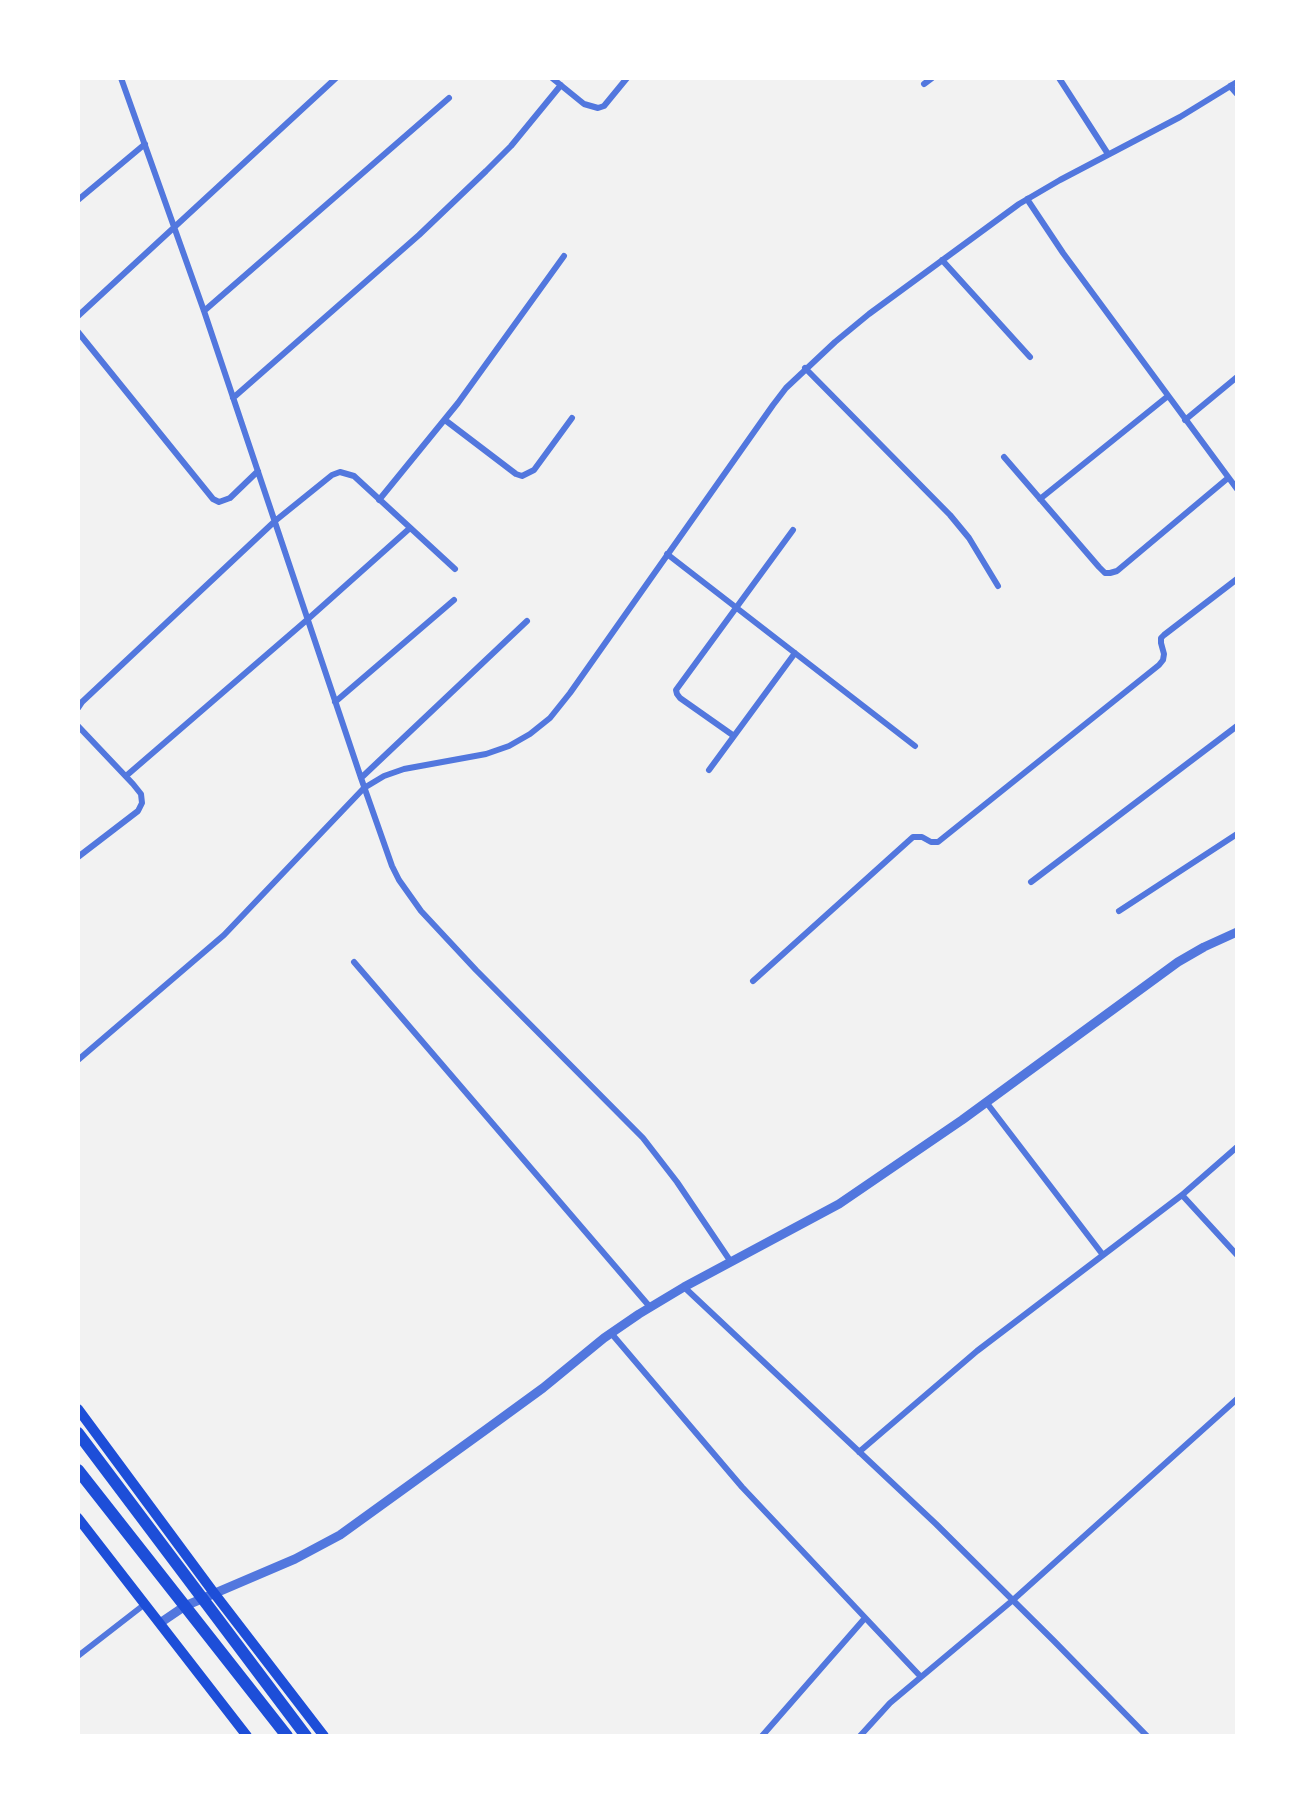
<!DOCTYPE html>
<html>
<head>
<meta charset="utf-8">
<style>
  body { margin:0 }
  #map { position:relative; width:1315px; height:1814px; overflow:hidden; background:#f2f2f2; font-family:"Fira Sans Condensed",sans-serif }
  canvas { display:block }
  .frame { position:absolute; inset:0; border:80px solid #fff; pointer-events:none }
</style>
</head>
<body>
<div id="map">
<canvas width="1315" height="1814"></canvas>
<div class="frame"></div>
</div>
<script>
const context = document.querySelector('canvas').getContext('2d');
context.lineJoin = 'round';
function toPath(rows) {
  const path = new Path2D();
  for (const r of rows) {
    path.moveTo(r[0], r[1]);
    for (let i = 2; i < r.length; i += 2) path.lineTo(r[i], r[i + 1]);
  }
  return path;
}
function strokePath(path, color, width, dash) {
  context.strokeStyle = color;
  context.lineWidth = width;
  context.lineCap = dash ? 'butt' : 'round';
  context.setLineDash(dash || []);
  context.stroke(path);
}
strokePath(toPath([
  [121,78,204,311,361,778,392,866,399,880,421,911,476,970,643,1138,677,1182,731,1262],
  [552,78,584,104,598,108,604,106,627,78],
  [1059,78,1108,154],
  [924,84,932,78],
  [1230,86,1237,94],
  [1027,199,1063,253,1237,489],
  [78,200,145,144],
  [942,260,1030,357],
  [204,311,449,98],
  [78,316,336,78],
  [78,332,213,499,219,502,230,498,258,471],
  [805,368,950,515,969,538,998,586],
  [233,398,419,235,486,171,511,146,561,85],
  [445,420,516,474,522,476,534,470,572,418],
  [1185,420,1237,377],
  [1004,457,1099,567,1105,573,1110,573,1117,571,1228,478],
  [1040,499,1168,396],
  [379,500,458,403,564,256],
  [667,554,915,746],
  [335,702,454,600],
  [78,708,82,702,275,521,332,475,340,472,354,476,455,569],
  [78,726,133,784,141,794,142,803,138,811,78,857],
  [734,736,680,698,677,694,676,690,793,530],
  [709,770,795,653],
  [126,776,308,619,410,528],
  [361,778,527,621],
  [1031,882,1237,726],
  [1119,911,1237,834],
  [354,962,650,1307],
  [753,981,913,837,922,837,931,842,938,842,1159,665,1163,660,1164,654,1161,643,1161,638,1164,635,1237,579],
  [78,1060,224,935,364,788,384,776,404,769,486,754,509,746,530,734,550,718,570,693,773,405,786,388,835,342,869,314,1019,204,1060,180,1180,117,1237,82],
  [986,1102,1103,1255],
  [1182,1195,1237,1255],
  [684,1287,936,1524,1054,1641,1147,1736],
  [611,1333,742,1487,921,1677],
  [859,1452,977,1351,1182,1195,1237,1147],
  [78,1656,145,1604],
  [762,1736,865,1618],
  [860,1736,890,1703,1013,1600,1237,1399]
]), '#5277de', 6);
strokePath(toPath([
  [160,1623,185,1606,295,1559,340,1535,484,1431,543,1388,604,1338,639,1314,684,1287,839,1204,962,1120,1178,962,1204,947,1237,932]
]), '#5277de', 9);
strokePath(toPath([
  [78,1409,214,1593,324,1736],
  [78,1518,247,1736]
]), '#1d4ed8', 10);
strokePath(toPath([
  [78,1433,306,1736],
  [78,1470,287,1736]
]), '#1d4ed8', 12);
</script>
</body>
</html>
